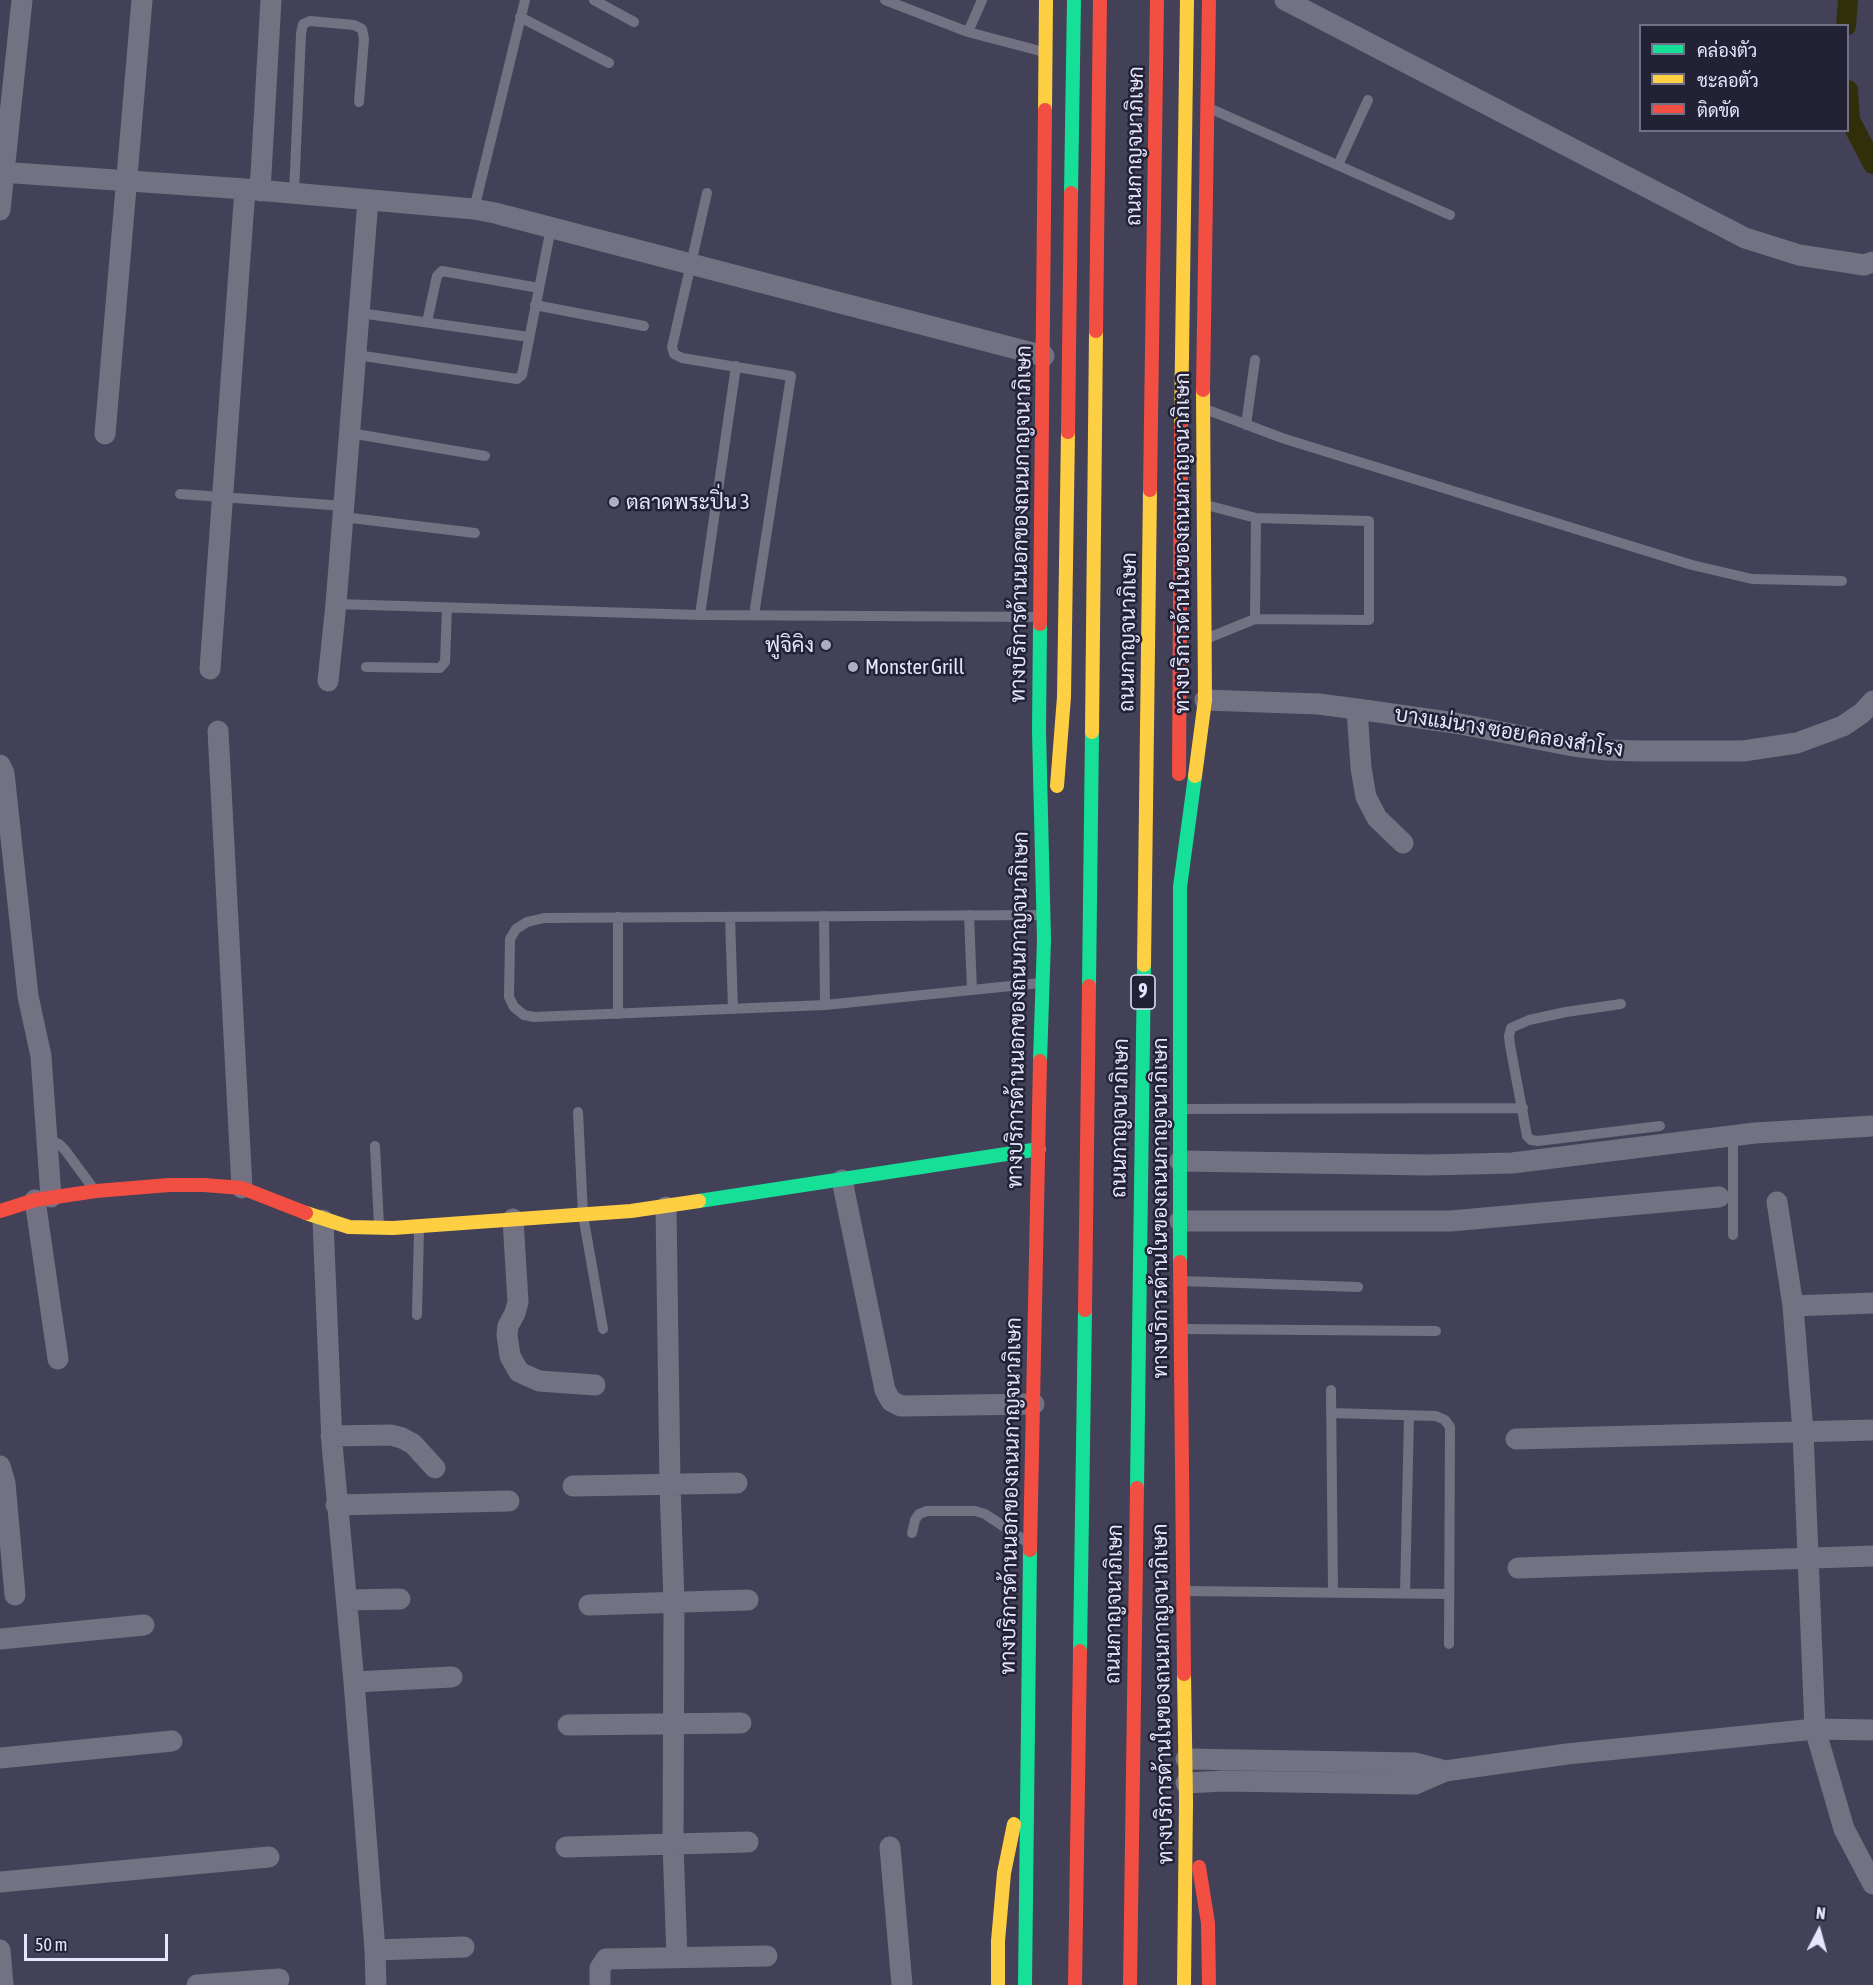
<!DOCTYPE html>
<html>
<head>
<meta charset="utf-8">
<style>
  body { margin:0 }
  #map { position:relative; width:1873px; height:1985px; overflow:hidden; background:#434157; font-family:"Asap Condensed",Sarabun,sans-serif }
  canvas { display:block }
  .legend { position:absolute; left:1639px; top:24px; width:210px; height:108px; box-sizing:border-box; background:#232235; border:2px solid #717086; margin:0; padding:8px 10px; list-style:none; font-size:18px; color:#e5e5ff }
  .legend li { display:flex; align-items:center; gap:12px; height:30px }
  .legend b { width:30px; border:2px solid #717086 }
  .north { position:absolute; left:1789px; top:1901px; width:60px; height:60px; -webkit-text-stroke:4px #232235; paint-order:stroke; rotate:6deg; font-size:16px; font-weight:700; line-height:24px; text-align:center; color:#e5e5ff }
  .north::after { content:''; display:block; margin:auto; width:21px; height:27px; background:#e5e5ff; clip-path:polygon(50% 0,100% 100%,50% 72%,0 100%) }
  .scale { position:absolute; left:24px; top:1934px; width:144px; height:27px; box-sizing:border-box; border:3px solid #e5e5ff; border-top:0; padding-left:8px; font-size:18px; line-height:21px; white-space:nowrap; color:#e5e5ff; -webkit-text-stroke:4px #232235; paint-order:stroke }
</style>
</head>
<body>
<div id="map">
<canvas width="1873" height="1985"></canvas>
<ul class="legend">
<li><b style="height:8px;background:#16e098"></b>คล่องตัว</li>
<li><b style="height:8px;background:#ffcf43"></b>ชะลอตัว</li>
<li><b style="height:8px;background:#f24e42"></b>ติดขัด</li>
</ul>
<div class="north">N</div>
<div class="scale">50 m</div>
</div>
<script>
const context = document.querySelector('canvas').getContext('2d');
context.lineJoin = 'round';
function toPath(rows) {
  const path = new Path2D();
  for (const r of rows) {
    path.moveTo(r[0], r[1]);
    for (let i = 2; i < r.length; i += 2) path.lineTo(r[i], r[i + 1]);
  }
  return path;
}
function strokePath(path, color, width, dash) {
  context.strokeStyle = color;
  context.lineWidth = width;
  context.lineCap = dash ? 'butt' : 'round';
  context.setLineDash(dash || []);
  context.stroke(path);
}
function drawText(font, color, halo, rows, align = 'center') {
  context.font = font + ' "Asap Condensed",Sarabun,sans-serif';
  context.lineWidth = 5;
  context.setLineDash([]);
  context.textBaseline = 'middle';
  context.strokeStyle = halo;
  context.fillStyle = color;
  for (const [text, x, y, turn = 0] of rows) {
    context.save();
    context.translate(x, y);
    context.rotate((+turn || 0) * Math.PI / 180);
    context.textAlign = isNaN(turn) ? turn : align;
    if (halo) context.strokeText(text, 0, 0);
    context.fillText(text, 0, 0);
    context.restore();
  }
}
strokePath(toPath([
  [1846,26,1848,0],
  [1848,90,1850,120,1873,164]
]), '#312f0a', 20);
strokePath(toPath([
  [594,0,634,22],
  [885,0,968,32],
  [982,0,968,32,1044,52],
  [520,17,609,63],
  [1209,108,1450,215],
  [1338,165,1368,100],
  [294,193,301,34,303,24,310,21,354,25,362,29,364,39,359,102],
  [707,193,672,347,674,354,682,358,791,376,754,615],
  [474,209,525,0],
  [535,305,644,326],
  [360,313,529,337],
  [427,322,437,276,442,271,539,288],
  [357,355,517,379,522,375,551,228],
  [1205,409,1282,438,1692,565,1752,579,1842,581],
  [1246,425,1255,360],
  [350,433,485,456],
  [180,494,344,506],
  [1206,505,1256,518,1369,521,1369,620,1255,619,1208,638],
  [343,517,475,533],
  [336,604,700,615,1040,617],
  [700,615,736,366],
  [1255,619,1256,518],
  [366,667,440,668,445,662,447,608],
  [969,915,972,990],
  [824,916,825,1005],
  [618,917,618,1014],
  [730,917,733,1009],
  [1040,983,825,1005,534,1017,524,1015,514,1007,509,997,510,939,516,929,527,922,544,918,1042,915],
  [1621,1004,1566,1012,1529,1020,1511,1028,1509,1036,1510,1045,1527,1136,1531,1140,1538,1141,1660,1126],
  [1181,1109,1523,1108],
  [578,1112,583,1215,603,1329],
  [1733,1136,1733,1235],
  [48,1139,59,1144,65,1150,93,1188],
  [375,1146,379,1225],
  [1181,1281,1358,1287],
  [417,1315,419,1229],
  [1181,1329,1436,1331],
  [1331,1390,1333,1591],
  [1331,1413,1436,1416,1445,1420,1450,1427,1449,1644],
  [912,1533,915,1520,919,1514,927,1511,975,1511,985,1514,1027,1542],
  [1186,1591,1449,1594],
  [1405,1593,1409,1416]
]), '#737283', 10);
strokePath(toPath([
  [1285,0,1745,238,1799,255,1864,265,1873,262],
  [0,172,245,189,474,209,495,213,1044,356],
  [260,191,271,0],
  [0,210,22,0],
  [105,434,142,0],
  [210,669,245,189],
  [328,681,336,604,368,200],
  [1205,700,1318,704,1357,709,1455,723,1573,746,1607,750,1639,751,1743,751,1797,743,1843,726,1862,713,1873,701],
  [1357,709,1361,768,1366,797,1377,818,1403,843],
  [218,731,242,1188],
  [0,765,4,773,28,996,41,1056,51,1197],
  [1180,1161,1428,1165,1512,1163,1755,1133,1873,1126],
  [842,1180,885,1390,891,1401,901,1406,1034,1404],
  [35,1200,58,1359],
  [1777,1202,1793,1306,1803,1432,1815,1729,1844,1829,1873,1884],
  [666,1207,670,1484,674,1603,673,1844,677,1957],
  [513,1219,518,1302,515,1313,508,1326,507,1335,510,1356,519,1372,539,1381,595,1385],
  [323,1220,332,1444,354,1682,375,1950,376,1985],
  [1180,1221,1451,1221,1719,1197],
  [1793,1306,1873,1303],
  [331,1436,391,1435,402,1438,413,1444,435,1468],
  [1516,1439,1873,1430],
  [0,1466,5,1483,15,1595],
  [573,1486,737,1483],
  [336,1505,509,1501],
  [1518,1568,1873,1556],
  [347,1600,400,1599],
  [589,1605,748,1600],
  [0,1639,144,1625],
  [354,1682,452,1677],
  [568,1725,741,1723],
  [0,1758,172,1741],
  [1186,1759,1415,1763,1445,1771],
  [1186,1783,1223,1781,1415,1784,1445,1771,1567,1754,1815,1729,1873,1730],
  [566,1847,748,1842],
  [890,1847,902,1985],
  [0,1882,269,1857],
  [0,1950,3,1985],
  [375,1950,464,1947],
  [197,1985,279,1979],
  [600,1985,600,1968,606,1959,767,1956]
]), '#737283', 21);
strokePath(toPath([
  [1071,193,1074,0],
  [1040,624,1039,731,1044,940,1040,1061],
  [1089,986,1092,732],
  [699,1201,1039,1149],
  [1180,1262,1180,887,1195,776],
  [1137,1488,1144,965],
  [1080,1651,1085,1310],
  [1025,1985,1030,1550]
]), '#16e098', 14);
strokePath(toPath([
  [1045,110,1046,0],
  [1181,426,1187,0],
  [1092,732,1096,331],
  [1195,776,1205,700,1203,390],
  [1057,786,1064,697,1068,432],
  [1144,965,1150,490],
  [306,1213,349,1227,393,1228,631,1211,699,1201],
  [998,1985,998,1941,1004,1873,1014,1824],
  [1184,1985,1186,1802,1184,1674]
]), '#ffcf43', 14);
strokePath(toPath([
  [1096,331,1100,0],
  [1203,390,1209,0],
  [1068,432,1071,193],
  [1150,490,1157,0],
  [1040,624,1045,110],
  [1179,774,1181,426],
  [0,1211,35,1200,96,1191,169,1185,204,1185,242,1188,306,1213],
  [1180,1262,1184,1674],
  [1085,1310,1089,986],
  [1030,1550,1040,1061],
  [1199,1867,1208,1923,1209,1985],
  [1075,1985,1080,1651],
  [1130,1985,1137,1488]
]), '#f24e42', 14);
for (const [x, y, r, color] of [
  [614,502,6,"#acacc4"],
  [826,645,6,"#acacc4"],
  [853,667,6,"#acacc4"]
]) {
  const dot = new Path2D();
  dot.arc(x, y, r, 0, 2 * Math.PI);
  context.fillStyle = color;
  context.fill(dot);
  strokePath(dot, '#232235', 2);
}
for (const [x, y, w] of [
  [1143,992,24]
]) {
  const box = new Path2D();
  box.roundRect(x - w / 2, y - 17, w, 34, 4.5);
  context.fillStyle = '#232235';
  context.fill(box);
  strokePath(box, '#e5e5ff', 1.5);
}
drawText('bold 20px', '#e5e5ff', null, [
  ["9",1143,992]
]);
drawText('21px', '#e5e5ff', '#232235', [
  ["ถนนกาญจนาภิเษก",1135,146,-89],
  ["ทางบริการด้านนอกของถนนกาญจนาภิเษก",1021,524,-89],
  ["ทางบริการด้านในของถนนกาญจนาภิเษก",1182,543,-90],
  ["ถนนกาญจนาภิเษก",1128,632,-89],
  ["บางแม่นาง ซอย คลองสำโรง",1509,732,9],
  ["ทางบริการด้านนอกของถนนกาญจนาภิเษก",1018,1010,-89],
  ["ถนนกาญจนาภิเษก",1120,1118,-89],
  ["ทางบริการด้านในของถนนกาญจนาภิเษก",1160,1208,-90],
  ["ทางบริการด้านนอกของถนนกาญจนาภิเษก",1011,1496,-89],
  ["ถนนกาญจนาภิเษก",1114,1604,-89],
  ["ทางบริการด้านในของถนนกาญจนาภิเษก",1163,1694,-91]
]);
drawText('21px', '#e5e5ff', '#232235', [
  ["ตลาดพระปิ่น 3",626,502],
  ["ฟูจิคิง",814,645,"right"],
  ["Monster Grill",865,667]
], 'left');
</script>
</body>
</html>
